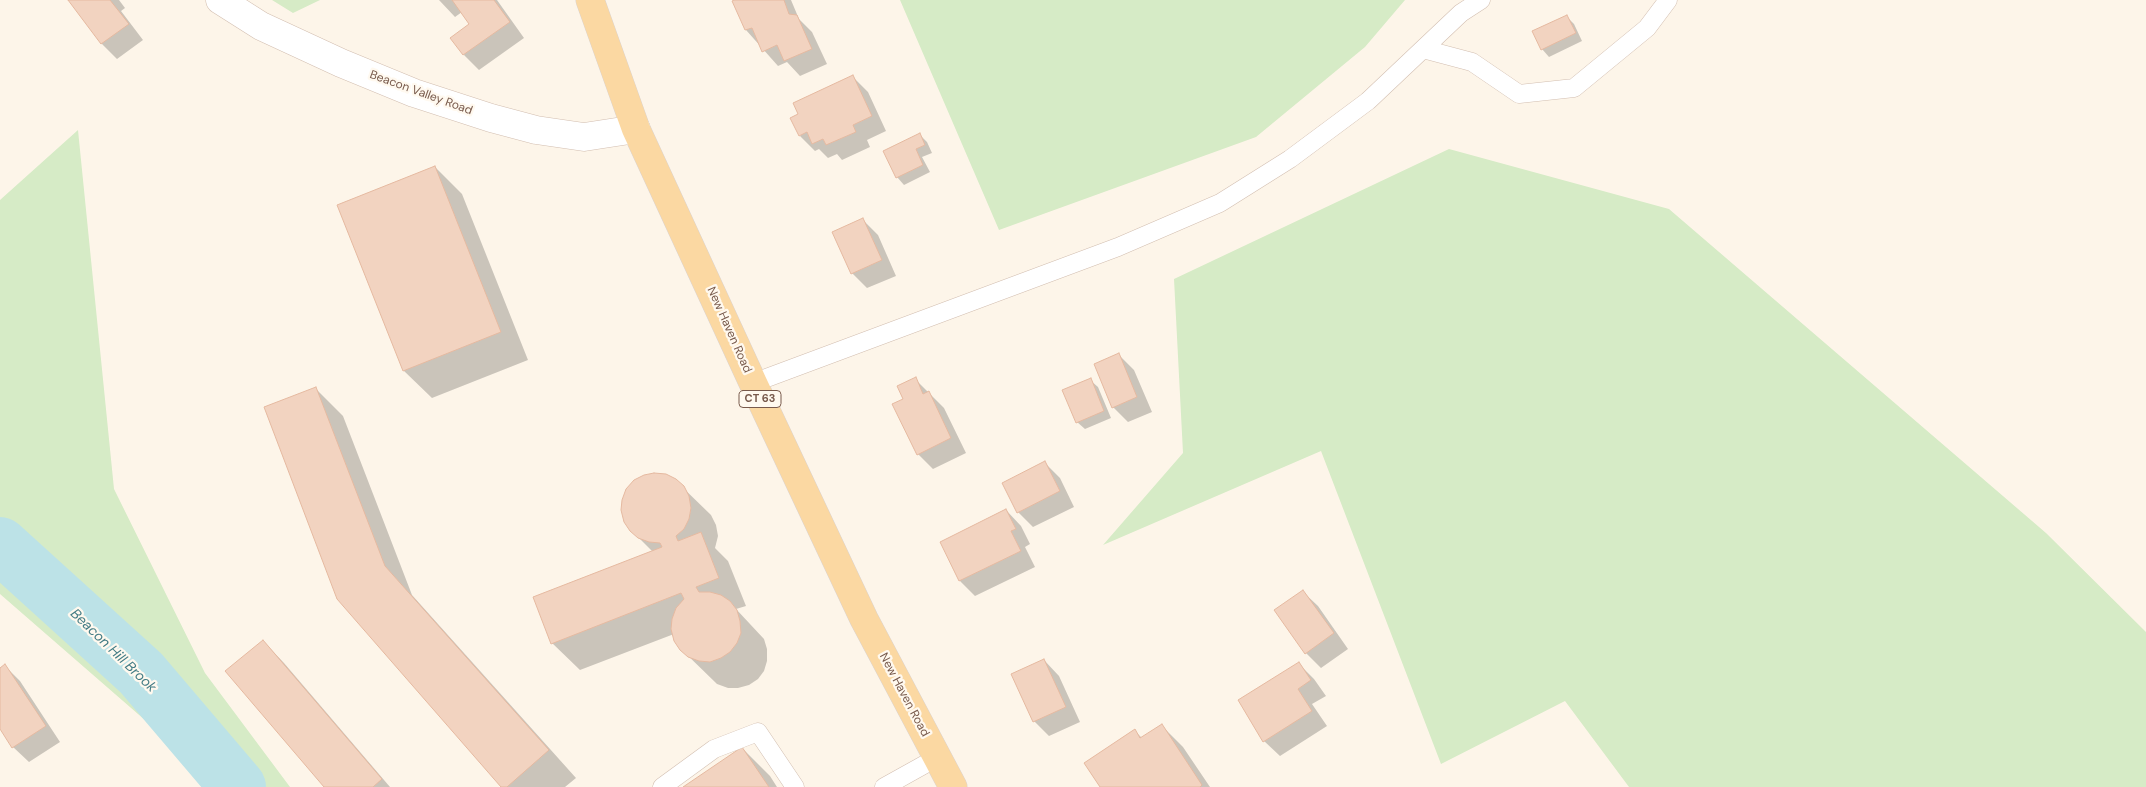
<!DOCTYPE html>
<html>
<head>
<meta charset="utf-8">
<style>
  body { margin:0 }
  canvas { display:block; background:#fdf5e9 }
</style>
</head>
<body>
<canvas width="2146" height="787"></canvas>
<script>
const context = document.querySelector('canvas').getContext('2d');
context.lineJoin = 'round';
function paint(path, color) {
  context.fillStyle = color;
  context.fill(path, 'evenodd');
}
function toPath(rows) {
  const path = new Path2D();
  for (const r of rows) {
    path.moveTo(r[0], r[1]);
    for (let i = 2; i < r.length; i += 2) path.lineTo(r[i], r[i + 1]);
  }
  return path;
}
function strokePath(path, color, width, dash) {
  context.strokeStyle = color;
  context.lineWidth = width;
  context.lineCap = dash ? 'butt' : 'round';
  context.setLineDash(dash || []);
  context.stroke(path);
}
function drawText(font, color, halo, rows, align = 'center') {
  context.font = font + ' "DM Sans",sans-serif';
  context.lineWidth = 4.5;
  context.setLineDash([]);
  context.textBaseline = 'middle';
  context.strokeStyle = halo;
  context.fillStyle = color;
  for (const [text, x, y, turn = 0] of rows) {
    context.save();
    context.translate(x, y);
    context.rotate((+turn || 0) * Math.PI / 180);
    context.textAlign = isNaN(turn) ? turn : align;
    if (halo) context.strokeText(text, 0, 0);
    context.fillText(text, 0, 0);
    context.restore();
  }
}
paint(toPath([
  [272,0,320,0,293,13],
  [900,0,1405,0,1365,47,1256,137,999,230],
  [78,130,114,489,205,673,290,787,207,787,169,741,0,594,0,200],
  [1449,149,1669,209,2046,533,2146,632,2146,787,1629,787,1565,701,1441,764,1321,451,1103,545,1183,453,1174,279]
]), '#d6ebc6');
paint(toPath([
  [70,0,119,0,125,8,121,11,143,40,117,59,102,44],
  [439,0,497,0,524,38,479,70,464,55,471,25,462,12,455,17],
  [737,0,791,0,799,19,812,32,827,64,800,76,787,62,778,66,746,30,733,2],
  [1566,16,1574,24,1582,41,1549,57,1542,49],
  [853,77,868,92,886,131,867,140,870,147,842,160,837,154,828,158,819,149,815,151,800,136],
  [920,135,927,142,932,153,922,157,930,172,904,185,897,177],
  [435,167,462,194,528,360,432,398,404,371,338,206],
  [863,220,878,235,896,276,867,288,852,273],
  [1119,355,1134,370,1152,412,1128,422,1113,407],
  [915,379,944,408,966,453,933,469,918,454,904,400],
  [1090,380,1098,387,1111,418,1085,429,1077,422],
  [316,389,343,416,412,595,576,778,565,787,503,787,338,598],
  [1045,463,1060,478,1074,507,1033,527,1018,512],
  [675,480,711,515,716,525,718,536,715,548,728,561,746,606,736,609,764,639,767,649,767,661,764,671,758,679,749,685,738,688,728,688,717,684,681,649,674,634,580,670,552,643,653,552,631,530],
  [1006,510,1021,526,1030,544,1025,547,1035,567,975,596,960,581,941,542],
  [1302,591,1318,606,1348,649,1321,668,1306,653],
  [263,641,284,663,390,787,325,787],
  [1044,660,1059,676,1080,722,1049,736,1034,721],
  [1299,664,1314,679,1326,696,1312,704,1327,726,1280,756,1264,741],
  [5,666,20,681,60,742,29,762,13,747,0,727,0,669],
  [1161,725,1183,747,1210,787,1101,787,1135,731,1142,738],
  [742,748,770,776,777,787,685,787]
]), '#0003');
strokePath(toPath([
  [0,545,141,673,238,787]
]), '#bce2e7', 56);
const building = toPath([
  [68,0,110,0,129,24,101,44,68,0],
  [452,0,494,0,510,22,463,55,450,38,469,24,452,0],
  [734,0,784,0,789,14,797,15,812,49,784,61,777,45,762,52,752,28,745,30,732,1,734,0],
  [1567,15,1576,33,1541,50,1532,31,1567,15],
  [853,75,872,116,853,125,856,132,826,145,823,139,812,144,807,132,799,136,790,118,798,114,793,103,853,75],
  [920,133,925,145,916,149,923,165,896,178,883,151,920,133],
  [435,166,501,332,403,371,337,205,435,166],
  [863,218,882,260,851,274,832,232,863,218],
  [1119,353,1137,397,1112,408,1094,364,1119,353],
  [916,377,923,394,929,391,951,438,917,455,892,404,903,399,897,386,916,377],
  [1091,378,1104,411,1076,423,1062,390,1091,378],
  [316,387,385,566,549,750,507,787,501,787,337,599,264,407,316,387],
  [1045,461,1060,491,1017,513,1002,483,1045,461],
  [654,473,666,474,676,479,684,486,689,496,691,508,689,519,684,529,676,536,678,541,701,532,719,578,696,587,699,592,710,592,721,595,730,601,737,610,740,621,741,633,737,643,730,652,721,658,710,662,699,661,688,657,680,650,674,641,671,629,672,619,676,608,684,599,681,593,551,644,533,597,662,547,660,543,649,542,638,538,630,531,624,522,621,510,622,500,626,489,634,480,644,475,654,473],
  [1006,509,1016,529,1011,531,1021,551,959,581,940,542,1006,509],
  [1303,590,1334,633,1305,654,1274,610,1303,590],
  [263,640,382,779,373,787,324,787,225,671,263,640],
  [1044,659,1066,707,1033,722,1011,674,1044,659],
  [1299,662,1311,680,1298,689,1312,711,1263,742,1238,700,1299,662],
  [5,664,46,726,12,748,0,729,0,668,5,664],
  [1162,724,1202,785,1200,787,1100,787,1084,763,1135,729,1140,738,1162,724],
  [742,747,769,787,683,787,742,747]
]);
paint(building, '#f2d3c0');
strokePath(building, '#e5b9a0', 1);
const lane = toPath([
  [1423,49,1472,62,1519,94,1574,88,1647,28,1668,0],
  [753,383,1118,247,1220,203,1290,159,1368,101,1461,13,1481,0],
  [662,787,714,749,758,732,795,787],
  [884,787,938,757]
]);
const street = toPath([
  [220,0,261,26,341,63,414,93,491,118,536,130,584,137,636,129]
]);
const primary = toPath([
  [590,0,636,129,753,383,864,619,953,787]
]);
strokePath(lane, '#d2beb0', 19);
strokePath(street, '#d2beb0', 29);
strokePath(primary, '#dcd4d0', 29);
strokePath(lane, '#fff', 18);
strokePath(street, '#fff', 28);
strokePath(primary, '#fbd8a2', 28);
for (const [x, y, w] of [
  [760,399,42]
]) {
  const box = new Path2D();
  box.roundRect(x - w / 2, y - 8.5, w, 17, 4);
  context.fillStyle = '#fff9ef';
  context.fill(box);
  strokePath(box, '#785a4c', 1);
}
drawText('bold 11px', '#785a4c', null, [
  ["CT 63",760,399]
]);
drawText('12px', '#785a4c', '#fff9ef', [
  ["Beacon Valley Road",421,93,20],
  ["New Haven Road",729,330,66],
  ["New Haven Road",904,695,62]
]);
drawText('italic 14px', '#427b84', '#fff9ef', [
  ["Beacon Hill Brook",113,651,44]
]);
</script>
</body>
</html>
